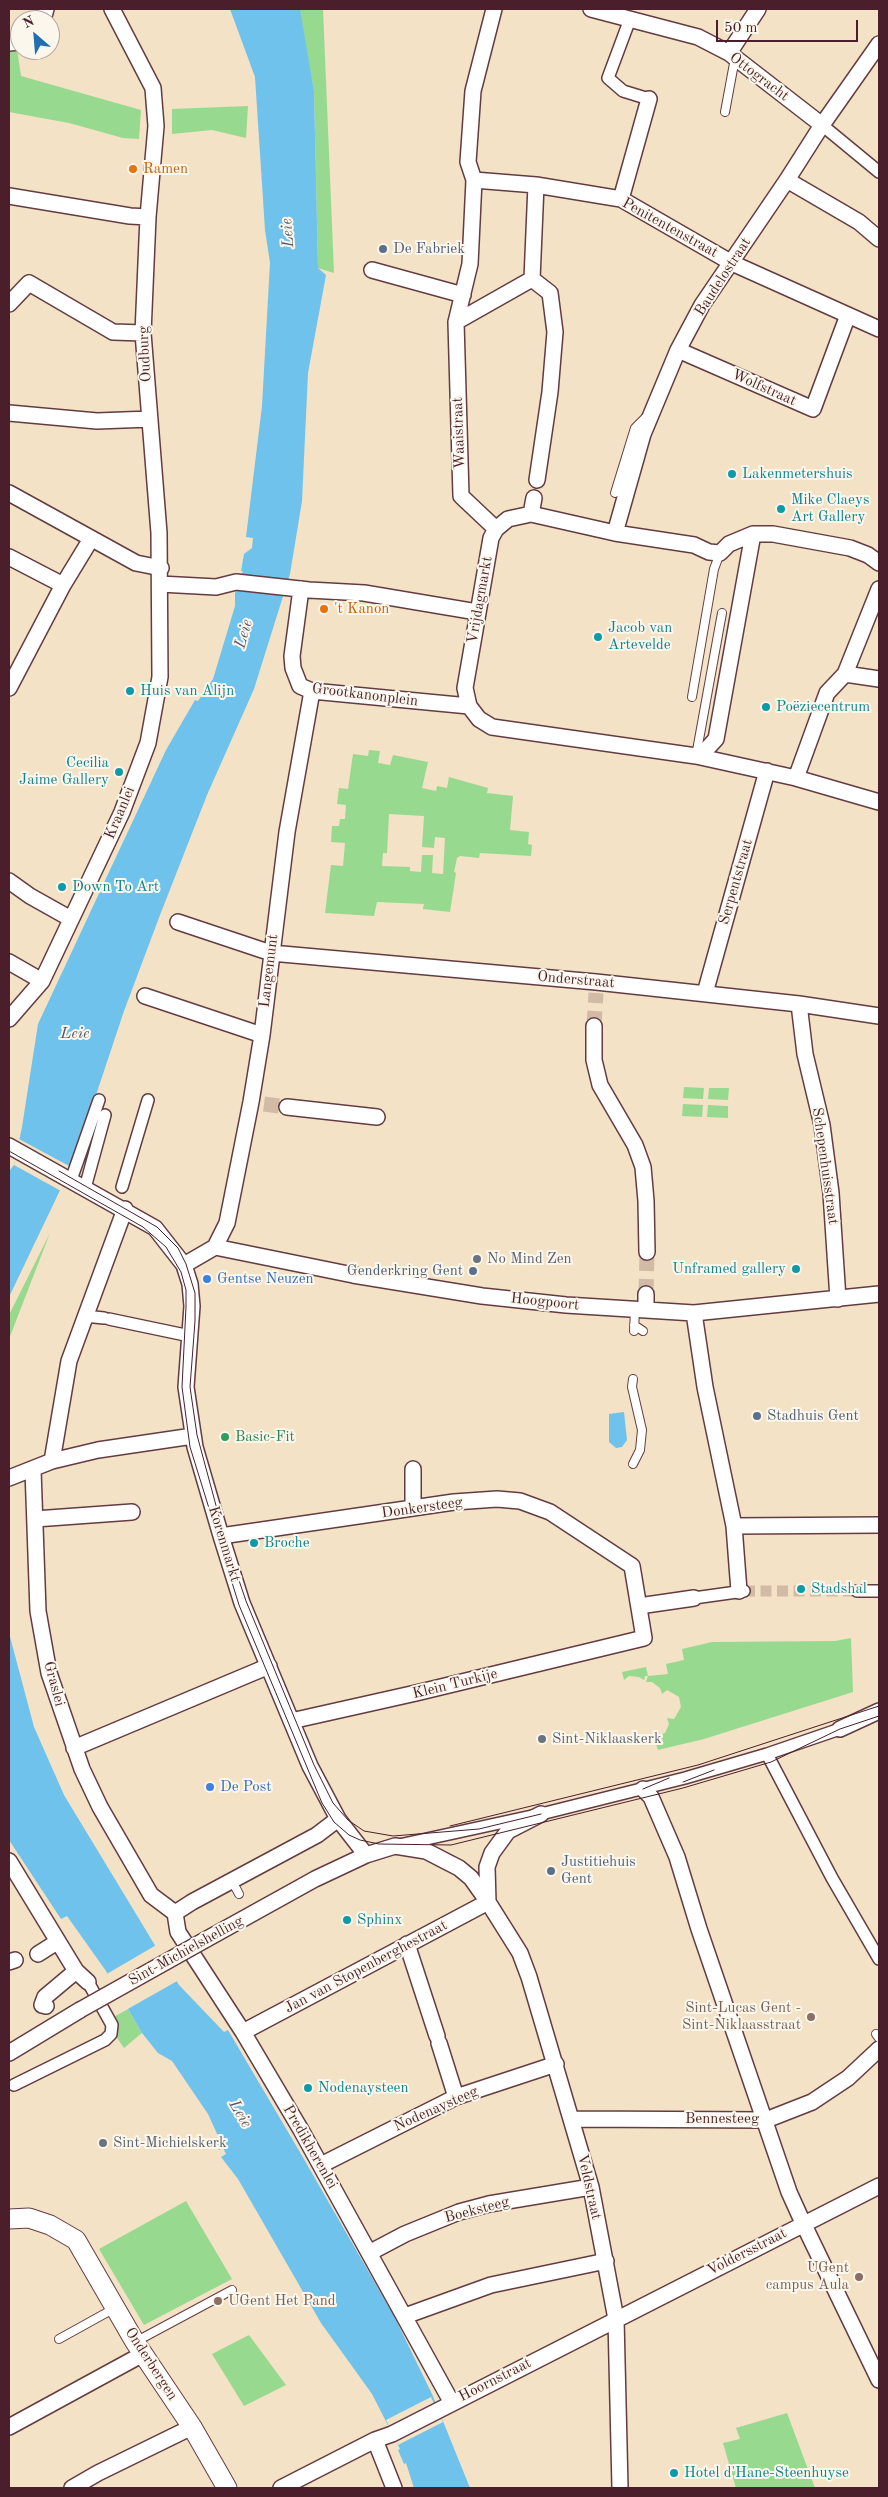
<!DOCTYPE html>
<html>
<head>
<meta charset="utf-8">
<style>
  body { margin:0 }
  #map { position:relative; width:888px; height:2497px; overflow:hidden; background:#f3e2c5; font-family:"Old Standard TT",serif }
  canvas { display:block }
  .frame { position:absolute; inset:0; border:10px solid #4a1f2b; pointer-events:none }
  .north { position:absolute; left:10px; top:10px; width:50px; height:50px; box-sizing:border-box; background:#fbf7ec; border:1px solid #b4a19f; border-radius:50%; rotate:333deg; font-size:14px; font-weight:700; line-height:20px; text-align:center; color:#4a1f2b }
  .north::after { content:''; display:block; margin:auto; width:18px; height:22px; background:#1f6fb2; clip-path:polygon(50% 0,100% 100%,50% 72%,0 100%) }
  .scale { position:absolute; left:716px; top:20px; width:142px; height:22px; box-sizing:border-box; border:2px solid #4a1f2b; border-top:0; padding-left:6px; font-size:15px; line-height:18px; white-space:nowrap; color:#4a1f2b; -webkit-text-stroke:4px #fbf7ec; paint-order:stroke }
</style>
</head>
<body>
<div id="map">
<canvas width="888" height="2497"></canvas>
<div class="frame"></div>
<div class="north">N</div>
<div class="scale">50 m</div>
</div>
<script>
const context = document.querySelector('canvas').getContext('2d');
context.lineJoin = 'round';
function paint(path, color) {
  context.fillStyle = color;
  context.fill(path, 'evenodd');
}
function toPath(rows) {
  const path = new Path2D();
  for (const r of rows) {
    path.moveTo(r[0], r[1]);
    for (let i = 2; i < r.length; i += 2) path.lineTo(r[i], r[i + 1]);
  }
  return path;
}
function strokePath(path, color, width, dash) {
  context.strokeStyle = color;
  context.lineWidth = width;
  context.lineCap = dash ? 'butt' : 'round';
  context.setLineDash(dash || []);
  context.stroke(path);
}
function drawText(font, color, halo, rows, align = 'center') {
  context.font = font + ' "Old Standard TT",serif';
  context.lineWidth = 4;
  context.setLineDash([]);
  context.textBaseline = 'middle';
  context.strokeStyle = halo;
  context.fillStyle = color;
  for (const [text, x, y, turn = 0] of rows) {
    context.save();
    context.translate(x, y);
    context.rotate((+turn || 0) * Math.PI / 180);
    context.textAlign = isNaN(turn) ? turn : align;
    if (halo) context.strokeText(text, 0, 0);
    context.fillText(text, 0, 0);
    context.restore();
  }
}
paint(toPath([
  [299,9,323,9,334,273,318,268,314,91],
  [9,49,17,49,21,76,141,110,139,139,123,138,69,123,9,112],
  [248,106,246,138,212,130,172,134,172,109],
  [369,750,380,751,378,763,390,765,393,755,428,762,422,788,436,791,437,786,447,788,449,777,488,788,487,793,513,796,510,830,529,832,528,844,532,845,531,856,480,853,479,858,460,856,457,858,454,872,456,873,450,912,423,909,424,904,377,902,374,916,325,913,331,865,343,866,345,843,331,842,332,826,339,826,340,819,345,819,346,805,337,804,339,788,348,789,353,754,368,756],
  [389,814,424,816,422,847,434,848,435,837,445,838,443,874,432,873,433,855,422,855,421,872,410,871,410,867,382,866,383,853,387,853],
  [684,1087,704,1088,703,1099,683,1098],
  [709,1088,729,1088,728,1100,708,1099],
  [683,1104,703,1105,702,1117,682,1116],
  [708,1105,728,1106,728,1118,707,1117],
  [50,1233,9,1339,9,1315],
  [851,1638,853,1692,704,1739,658,1750,656,1744,658,1738,662,1742,663,1740,659,1735,665,1733,669,1724,667,1718,674,1719,681,1707,679,1697,667,1690,662,1694,660,1688,652,1682,646,1682,648,1676,645,1676,644,1680,639,1677,629,1676,624,1680,622,1672,646,1667,648,1676,668,1674,666,1664,684,1660,682,1649,712,1642,835,1641],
  [128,2009,142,2033,124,2048,115,2035,112,2018],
  [186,2201,232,2279,144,2325,99,2249],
  [249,2335,286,2385,244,2406,212,2354],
  [787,2413,815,2488,736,2488,723,2443,740,2439,736,2428]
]), '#98d990');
paint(toPath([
  [230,9,300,9,314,91,318,268,326,275,308,373,302,501,290,574,254,689,207,795,160,915,124,1011,74,1161,9,1297,9,1171,14,1165,22,1127,38,1024,166,750,195,700,198,701,213,679,235,606,235,593,243,571,241,571,244,554,252,548,253,538,246,537,262,406,270,263,265,230,255,77],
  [624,1412,627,1440,622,1447,616,1448,609,1442,609,1414],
  [9,1633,34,1727,64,1795,179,1985,224,2032,228,2030,301,2154,394,2316,432,2394,470,2488,414,2488,406,2463,404,2464,398,2450,400,2449,372,2394,321,2323,238,2179,221,2157,226,2154,223,2148,219,2150,217,2145,219,2138,208,2114,172,2061,158,2053,142,2033,106,1971,67,1916,61,1919,9,1840]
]), '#6fc2eb');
paint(toPath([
  [19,1139,71,1167,61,1191,14,1165],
  [158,1944,179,1980,126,2010,105,1975],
  [431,2397,443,2422,398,2445,386,2420]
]), '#f3e2c5');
strokePath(toPath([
  [744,1591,857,1591]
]), '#d1bba6', 11, [11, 5.5]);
strokePath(toPath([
  [594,1026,596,993],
  [264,1104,287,1107],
  [646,1294,647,1252]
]), '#d1bba6', 15, [15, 8]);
const service = toPath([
  [725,112,735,58],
  [615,493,635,428,645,418],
  [692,697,714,569,720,553],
  [696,756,722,613],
  [634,1325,643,1331],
  [634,1331,635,1310],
  [633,1379,632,1387,642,1430,640,1450,633,1464],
  [232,1881,239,1894],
  [876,2034,879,2038],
  [59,2339,115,2308],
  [135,2342,232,2290]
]);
const pedestrian = toPath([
  [630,19,608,78,623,91,649,99],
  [822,125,879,172],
  [71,1180,99,1100],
  [122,1187,148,1100],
  [85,1188,105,1115],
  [84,1316,104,1318],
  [109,1319,190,1336],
  [857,1591,879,1591],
  [694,1598,744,1591],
  [767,1754,832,1878,879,1959],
  [399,1845,541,1814,685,1778,767,1754,840,1729],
  [14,2085,105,2040,111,2034,112,2025,88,1982]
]);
const minor = toPath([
  [494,9,473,91,468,162,474,180,470,264,456,322,461,496,496,529],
  [591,9,698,37,729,53,822,125],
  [43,20,46,9],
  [9,43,20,42],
  [729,53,758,9],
  [787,180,859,222,879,239],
  [536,185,621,199,732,263,879,329],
  [9,196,130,216,148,217],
  [621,199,649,99],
  [372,270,463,295],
  [532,279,550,293,555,332,550,392,537,480],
  [9,304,29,283,113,332,143,333],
  [456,322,532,279,536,185,474,180],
  [678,350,813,409,848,315],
  [9,413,97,421,150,419],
  [9,493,136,563,161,568],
  [531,514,534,498],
  [615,533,643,434,678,350,702,305,787,180,822,125,879,44],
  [9,557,63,585],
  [879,563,868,555,850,548,773,534,753,534,729,544,720,553,709,552,694,545,615,533,531,514,508,519,496,529,491,538,465,688,469,706,479,719,492,727,696,756,796,778,879,802],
  [160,584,216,587,236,582,309,590,364,593,477,612],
  [301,589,292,656,293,668,300,686,312,691,469,706],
  [845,674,879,679],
  [9,688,63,585,91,539],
  [696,756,705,751,716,739,753,534],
  [796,778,827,693,845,674,879,589],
  [9,881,30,896,71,919],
  [178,922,271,953,596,982,799,1004,879,1016],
  [9,962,42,981],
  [705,993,767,771],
  [145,996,262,1035],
  [799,1004,805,1054,822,1125,831,1193,838,1299],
  [9,1019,42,981,122,812,148,743,160,677,159,533,143,333,148,217,156,126,153,88,112,9],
  [594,1026,594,1060,600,1085,635,1145,643,1167,646,1201,647,1252],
  [287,1107,377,1117],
  [9,1146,155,1228,184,1265,190,1284,192,1306,186,1387,195,1447,221,1536,242,1603,310,1766,338,1819,366,1855],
  [215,1247,353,1275,482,1296,566,1305,694,1313,879,1294],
  [215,1247,227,1223,251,1102,262,1035,287,832,312,691],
  [184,1265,215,1247],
  [646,1310,646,1294],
  [694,1313,705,1387,734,1526],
  [52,1461,69,1361,125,1209],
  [33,1470,38,1611,49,1673,82,1769,100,1807,151,1895,175,1913,178,1932,243,2032,301,2130,452,2403],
  [9,1478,52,1461,98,1450,193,1436],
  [413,1508,413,1469],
  [35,1519,132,1512],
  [221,1536,454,1502,497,1499,520,1501,550,1512,632,1566,644,1638,416,1693,291,1721],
  [739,1591,734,1526,879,1525],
  [639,1606,694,1598],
  [840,1729,879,1711],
  [74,1748,269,1666],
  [643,1789,651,1797,677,1857,699,1929,789,2192,803,2223,879,2380],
  [9,1861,76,1971,45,1997,42,2005,46,2006],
  [488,1902,487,1867,492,1853,508,1831,541,1814],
  [175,1913,192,1902,317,1835,338,1819],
  [205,1940,315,1879,366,1855,395,1846,426,1851,459,1868,471,1878,488,1902,520,1953,529,1977,591,2187,616,2319,620,2488],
  [407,1944,437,2036],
  [38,1954,57,1942],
  [9,1962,15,1960],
  [76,1971,88,1982],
  [243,2032,488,1902],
  [439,2043,456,2097],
  [9,2053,80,2010],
  [572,2119,766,2120,812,2102,848,2078,879,2049],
  [321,2165,456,2097,556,2064],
  [369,2253,405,2234,459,2212,489,2204,591,2187],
  [405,2316,491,2285,606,2261],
  [9,2427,143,2354],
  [375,2440,394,2488],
  [72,2488,98,2473,192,2427],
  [281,2488,375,2440,392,2434,879,2186]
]);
const tertiary = toPath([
  [9,2219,29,2218,50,2225,76,2240,135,2342,192,2427,227,2488]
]);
strokePath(service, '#633c42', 10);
strokePath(pedestrian, '#633c42', 14);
strokePath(minor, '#633c42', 18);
strokePath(tertiary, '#633c42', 21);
strokePath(service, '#fff', 8);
strokePath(pedestrian, '#fff', 11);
strokePath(minor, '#fff', 15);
strokePath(tertiary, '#fff', 19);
strokePath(toPath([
  [9,1151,143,1227,166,1247,181,1272,186,1290,186,1307,182,1387,190,1447,239,1605,322,1803,334,1822,349,1835,360,1840,379,1844,451,1845,683,1788,771,1762,840,1729,879,1716],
  [59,1171,157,1227,178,1248,186,1264,195,1293,195,1321,190,1387,197,1435,224,1535],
  [229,1551,246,1601,314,1765,333,1803,348,1820,364,1831,393,1836,479,1829,541,1814],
  [683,1782,714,1770],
  [643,1789,669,1778],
  [450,1826,698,1765,879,1706]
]), '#4a1f2b', 1);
const minorBridge = toPath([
  [80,2010,205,1940]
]);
strokePath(minorBridge, '#633c42', 18, []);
strokePath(minorBridge, '#fff', 15);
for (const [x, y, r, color] of [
  [133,169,5,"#e8710a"],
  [383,249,5,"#5c6f8a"],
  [732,474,5,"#0f9aa8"],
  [781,509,5,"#0f9aa8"],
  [324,609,5,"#e8710a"],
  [598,637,5,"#0f9aa8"],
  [130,691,5,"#0f9aa8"],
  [766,707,5,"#0f9aa8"],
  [119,772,5,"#0f9aa8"],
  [62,887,5,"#0f9aa8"],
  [477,1259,5,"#6b7280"],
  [796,1269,5,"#0f9aa8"],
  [473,1271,5,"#5c6f8a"],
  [207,1279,5,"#3f7fe0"],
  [757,1416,5,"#5c6f8a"],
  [225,1437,5,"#2e9e5b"],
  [254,1543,5,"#0f9aa8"],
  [801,1589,5,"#0f9aa8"],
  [542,1739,5,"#6b7280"],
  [210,1787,5,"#3f7fe0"],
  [551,1871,5,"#5c6f8a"],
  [347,1920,5,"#0f9aa8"],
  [811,2017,5,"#8d6e63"],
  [308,2088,5,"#0f9aa8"],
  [103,2143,5,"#6b7280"],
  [859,2277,5,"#8d6e63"],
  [218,2301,5,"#8d6e63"],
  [674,2473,5,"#0f9aa8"]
]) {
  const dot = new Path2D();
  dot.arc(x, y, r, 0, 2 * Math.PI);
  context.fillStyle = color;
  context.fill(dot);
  strokePath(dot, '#fbf7ec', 2);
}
drawText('15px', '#4a1f2b', '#fbf7ec', [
  ["Ottogracht",759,77,37],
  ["Penitentenstraat",670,228,29],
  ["Baudelostraat",723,277,-57],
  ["Oudburg",145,354,-93],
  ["Wolfstraat",764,388,24],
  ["Waaistraat",459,433,-92],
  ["Vrijdagmarkt",480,600,-80],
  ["Grootkanonplein",365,695,7],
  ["Kraanlei",120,813,-67],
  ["Serpentstraat",736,882,-74],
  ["Langemunt",269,971,-83],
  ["Onderstraat",576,980,5],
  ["Schepenhuisstraat",825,1166,82],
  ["Hoogpoort",545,1302,6],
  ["Donkersteeg",422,1508,-8],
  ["Korenmarkt",224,1544,73],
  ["Graslei",54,1684,75],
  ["Klein Turkije",455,1684,-14],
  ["Sint-Michielshelling",186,1951,-29],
  ["Jan van Stopenberghestraat",366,1967,-28],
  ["Nodenaysteeg",436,2109,-24],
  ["Bennesteeg",722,2119],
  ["Predikherenlei",310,2147,60],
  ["Veldstraat",589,2187,77],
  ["Boeksteeg",477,2210,-15],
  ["Voldersstraat",747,2252,-27],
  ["Onderbergen",151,2364,57],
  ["Hoornstraat",495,2380,-27]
]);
drawText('15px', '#c56008', '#fbf7ec', [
  ["Ramen",143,169],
  ["'t Kanon",334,609]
], 'left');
drawText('15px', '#4e5e75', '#fbf7ec', [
  ["De Fabriek",393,249],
  ["Genderkring Gent",463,1271,"right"],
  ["Stadhuis Gent",767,1416],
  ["Justitiehuis",561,1862],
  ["Gent",561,1879]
], 'left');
drawText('15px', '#0d838f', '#fbf7ec', [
  ["Lakenmetershuis",742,474],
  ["Mike Claeys",791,500],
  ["Art Gallery",791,517],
  ["Jacob van",608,628],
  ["Artevelde",608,645],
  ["Huis van Alijn",140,691],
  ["Poëziecentrum",776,707],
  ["Cecilia",109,763,"right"],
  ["Jaime Gallery",109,780,"right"],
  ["Down To Art",72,887],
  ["Unframed gallery",786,1269,"right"],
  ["Broche",264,1543],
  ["Stadshal",811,1589],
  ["Sphinx",357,1920],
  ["Nodenaysteen",318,2088],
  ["Hotel d'Hane-Steenhuyse",684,2473]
], 'left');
drawText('15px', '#5b616d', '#fbf7ec', [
  ["No Mind Zen",487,1259],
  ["Sint-Niklaaskerk",552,1739],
  ["Sint-Michielskerk",113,2143]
], 'left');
drawText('15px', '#366cbe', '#fbf7ec', [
  ["Gentse Neuzen",217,1279],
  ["De Post",220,1787]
], 'left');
drawText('15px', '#27864d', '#fbf7ec', [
  ["Basic-Fit",235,1437]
], 'left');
drawText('15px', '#785e54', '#fbf7ec', [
  ["Sint-Lucas Gent -",801,2008],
  ["Sint-Niklaasstraat",801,2025],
  ["UGent",849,2268],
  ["campus Aula",849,2285],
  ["UGent Het Pand",228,2301,"left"]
], 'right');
drawText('italic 16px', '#555065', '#fbf7ec', [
  ["Leie",288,233,-94],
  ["Leie",244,634,-74],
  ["Leie",75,1034],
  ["Leie",240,2114,59]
]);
</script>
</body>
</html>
